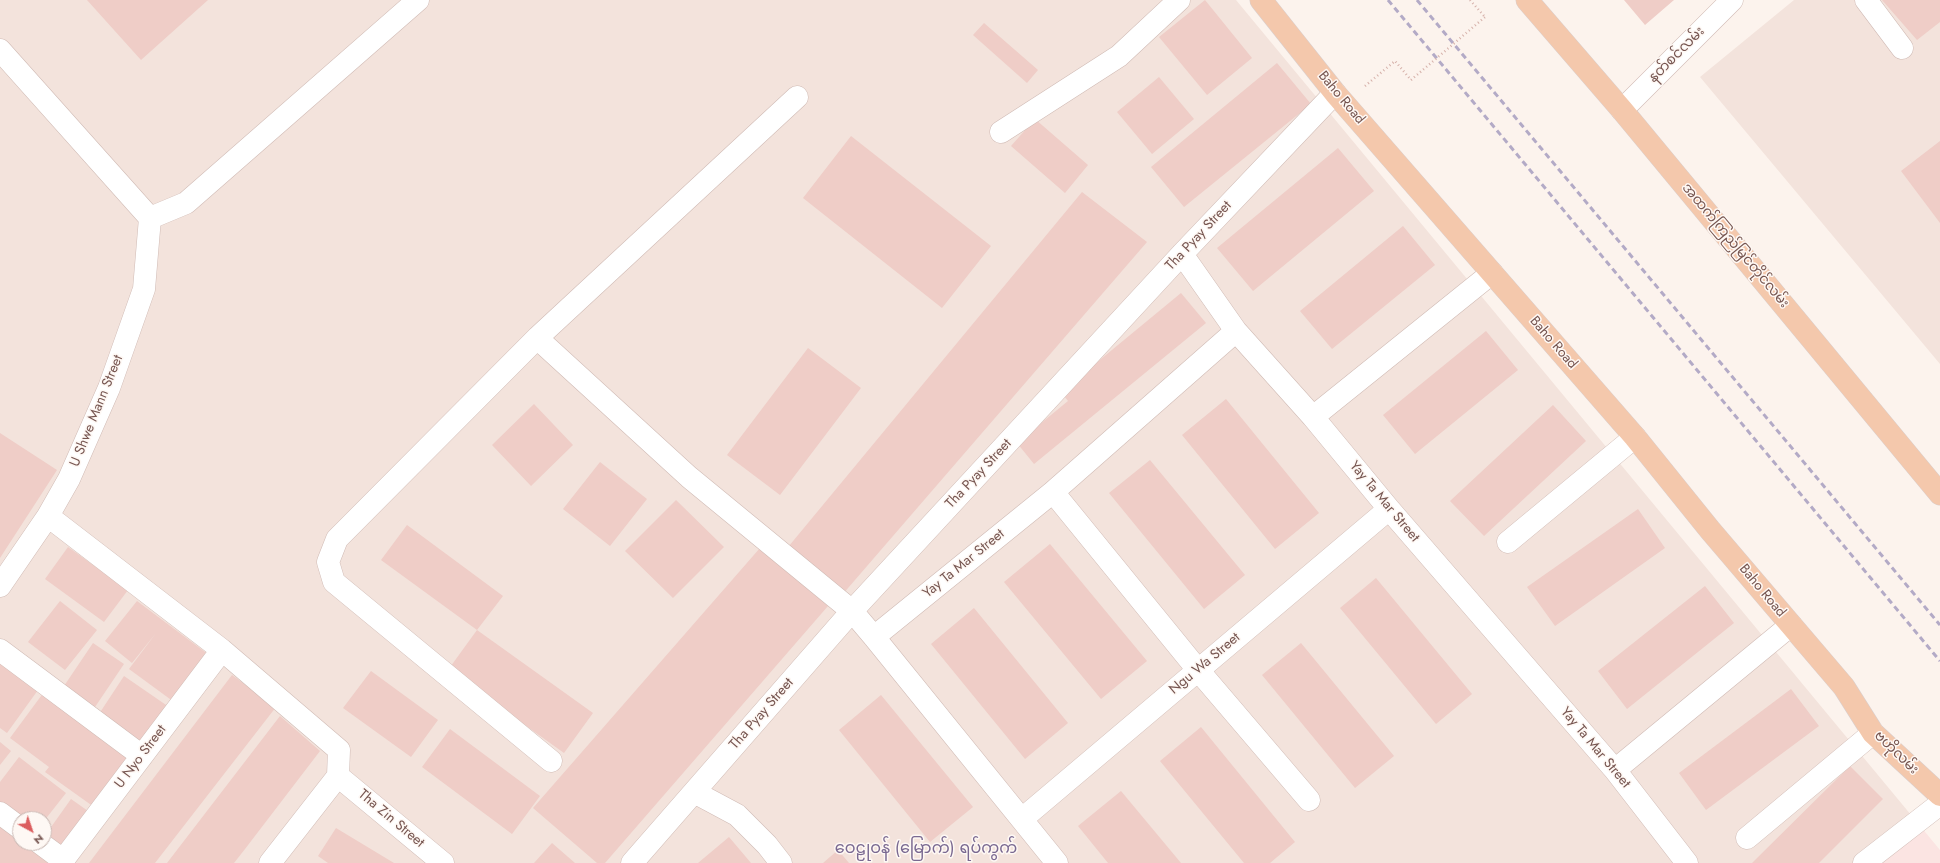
<!DOCTYPE html>
<html>
<head>
<meta charset="utf-8">
<style>
  body { margin:0 }
  #map { position:relative; width:1940px; height:863px; overflow:hidden; background:#fcf3ed; font-family:Jost,sans-serif }
  canvas { display:block }
  .north { position:absolute; left:12px; top:811px; width:40px; height:40px; box-sizing:border-box; background:#fef8f4; border:1px solid #c8b7b2; border-radius:50%; rotate:140deg; font-size:11px; font-weight:700; line-height:16px; text-align:center; color:#765550 }
  .north::after { content:''; display:block; margin:auto; width:14px; height:18px; background:#db5d5e; clip-path:polygon(50% 0,100% 100%,50% 72%,0 100%) }
</style>
</head>
<body>
<div id="map">
<canvas width="1940" height="863"></canvas>
<div class="north">N</div>
</div>
<script>
const context = document.querySelector('canvas').getContext('2d');
context.lineJoin = 'round';
function paint(path, color) {
  context.fillStyle = color;
  context.fill(path, 'evenodd');
}
function toPath(rows) {
  const path = new Path2D();
  for (const r of rows) {
    path.moveTo(r[0], r[1]);
    for (let i = 2; i < r.length; i += 2) path.lineTo(r[i], r[i + 1]);
  }
  return path;
}
function strokePath(path, color, width, dash) {
  context.strokeStyle = color;
  context.lineWidth = width;
  context.lineCap = dash ? 'butt' : 'round';
  context.setLineDash(dash || []);
  context.stroke(path);
}
function drawText(font, color, halo, rows, align = 'center') {
  context.font = font + ' Jost,"Noto Sans Myanmar",sans-serif';
  context.lineWidth = 3;
  context.setLineDash([]);
  context.textBaseline = 'middle';
  context.strokeStyle = halo;
  context.fillStyle = color;
  for (const [text, x, y, turn = 0] of rows) {
    context.save();
    context.translate(x, y);
    context.rotate((+turn || 0) * Math.PI / 180);
    context.textAlign = isNaN(turn) ? turn : align;
    if (halo) context.strokeText(text, 0, 0);
    context.fillText(text, 0, 0);
    context.restore();
  }
}
paint(toPath([
  [0,0,1236,0,1921,827,1878,863,0,863],
  [20,819,44,819,44,843,20,843],
  [1794,0,1940,0,1940,364,1700,77]
]), '#f3e3dc');
paint(toPath([
  [1921,827,1940,850,1940,863,1878,863]
]), '#fbe4e2');
paint(toPath([
  [87,0,208,0,141,60],
  [1205,0,1252,58,1207,95,1159,37],
  [1624,0,1674,0,1645,25],
  [1882,0,1940,0,1940,22,1917,40],
  [984,23,1038,70,1027,83,973,35],
  [1277,63,1311,104,1184,207,1151,167],
  [1159,77,1194,119,1152,154,1117,112],
  [1035,119,1088,165,1065,193,1011,146],
  [851,136,991,246,942,308,803,198],
  [1940,141,1940,223,1901,171],
  [1338,148,1374,191,1253,291,1217,248],
  [1082,192,1147,242,842,595,784,552],
  [1403,226,1435,265,1332,349,1300,311],
  [1181,293,1206,323,1034,464,1017,443,1068,401,1061,392],
  [1486,331,1518,370,1415,454,1383,415],
  [808,348,861,388,780,495,727,455],
  [1226,399,1319,513,1275,549,1182,435],
  [534,404,573,445,531,486,492,445],
  [1553,405,1586,441,1484,536,1450,501],
  [0,433,57,470,0,558],
  [1150,460,1245,575,1204,609,1109,493],
  [600,462,647,499,610,546,563,509],
  [676,500,724,547,673,598,625,551],
  [1638,509,1665,548,1555,626,1527,587],
  [407,525,503,596,477,630,593,713,564,753,448,670,477,630,381,560],
  [1050,544,1147,661,1101,699,1004,582],
  [68,547,128,590,104,622,45,579],
  [760,548,828,606,605,863,597,863,533,808],
  [1376,578,1472,694,1436,724,1340,608],
  [1705,586,1734,623,1627,709,1598,671],
  [60,601,97,630,65,670,28,642],
  [137,601,209,655,174,702,129,669,156,633,132,663,105,641],
  [974,608,1068,723,1025,759,931,644],
  [93,643,124,664,93,710,62,689],
  [1301,643,1394,756,1355,788,1262,675],
  [0,663,38,690,7,733,0,728],
  [371,671,438,720,411,757,343,708],
  [232,675,276,707,155,863,89,863],
  [124,676,169,707,141,747,97,717],
  [1791,689,1819,726,1706,810,1679,773],
  [44,692,130,757,94,807,45,772,49,767,10,738],
  [881,695,973,807,930,842,839,730],
  [280,716,320,751,245,849,234,863,167,863],
  [1201,727,1295,842,1270,863,1244,863,1160,761],
  [450,729,540,796,512,834,422,767],
  [0,742,11,751,0,765],
  [19,757,66,793,44,821,44,819,20,819,0,803,0,782],
  [1850,766,1883,799,1819,863,1752,863],
  [1121,791,1181,863,1108,863,1078,826],
  [71,799,88,811,59,851,44,837],
  [0,823,20,839,20,843,25,843,50,863,0,863],
  [336,828,394,863,328,863,318,856],
  [729,837,751,863,698,863],
  [552,843,575,863,534,863],
  [838,850,849,863,823,863]
]), '#efcdc7');
const minor = toPath([
  [1866,0,1902,48],
  [0,50,150,218],
  [1622,110,1732,0],
  [1001,132,1119,56,1179,0],
  [150,218,186,203,418,0],
  [1182,254,1236,331,1313,417,1389,509,1615,770,1687,863],
  [537,338,689,477,852,611,874,637,1057,863],
  [1313,417,1492,273],
  [1053,492,1198,670,1309,800],
  [48,516,222,650,339,750,338,776],
  [1508,542,1635,437],
  [0,586,48,516,69,479,109,388,144,289,150,218],
  [874,637,1053,492,1236,331],
  [0,650,142,756],
  [551,761,334,582,328,562,337,539,537,338,797,97],
  [1615,770,1791,625],
  [338,776,443,863],
  [694,792,737,815,767,845,781,863],
  [0,813,20,828],
  [1022,819,1389,509],
  [1747,838,1873,733],
  [40,843,63,860],
  [61,863,222,650],
  [270,863,338,776],
  [632,863,852,611,1182,254,1335,93],
  [1864,863,1940,804]
]);
const major = toPath([
  [1261,0,1335,93,1635,437,1710,530,1844,687,1873,733,1940,795],
  [1527,0,1622,110,1940,494]
]);
strokePath(minor, '#d0bbb5', 23);
strokePath(major, '#d9cfce', 23);
strokePath(toPath([
  [1470,0,1485,17],
  [1365,86,1395,61,1411,80]
]), '#d5b0a9', 2.5, [1, 3]);
strokePath(minor, '#fff', 22);
strokePath(major, '#f4c8ac', 22);
strokePath(toPath([
  [1388,0,1940,661],
  [1417,0,1940,625]
]), '#b3aac6', 3, [6, 4]);
strokePath(toPath([
  [1411,80,1485,17]
]), '#d5b0a9', 2.5, [1, 3]);
drawText('14px', '#765550', '#fef8f4', [
  ["နတ်စင်လမ်း",1677,55,-45],
  ["Baho Road",1341,98,50],
  ["Tha Pyay Street",1199,236,-47],
  ["အထက်ကြည်မြင်တိုင်လမ်း",1735,246,50],
  ["Baho Road",1553,343,49],
  ["U Shwe Mann Street",97,411,-68],
  ["Tha Pyay Street",979,474,-47],
  ["Yay Ta Mar Street",1384,502,50],
  ["Yay Ta Mar Street",964,564,-39],
  ["Baho Road",1762,591,50],
  ["Ngu Wa Street",1205,664,-40],
  ["Tha Pyay Street",762,714,-49],
  ["Yay Ta Mar Street",1595,748,50],
  ["ဗဟိုလမ်း",1896,753,44],
  ["U Nyo Street",141,757,-53],
  ["Tha Zin Street",391,819,40]
]);
drawText('16px', '#7a6991', '#fef8f4', [
  ["ဝေဠုဝန် (မြောက်) ရပ်ကွက်",926,849]
]);
</script>
</body>
</html>
